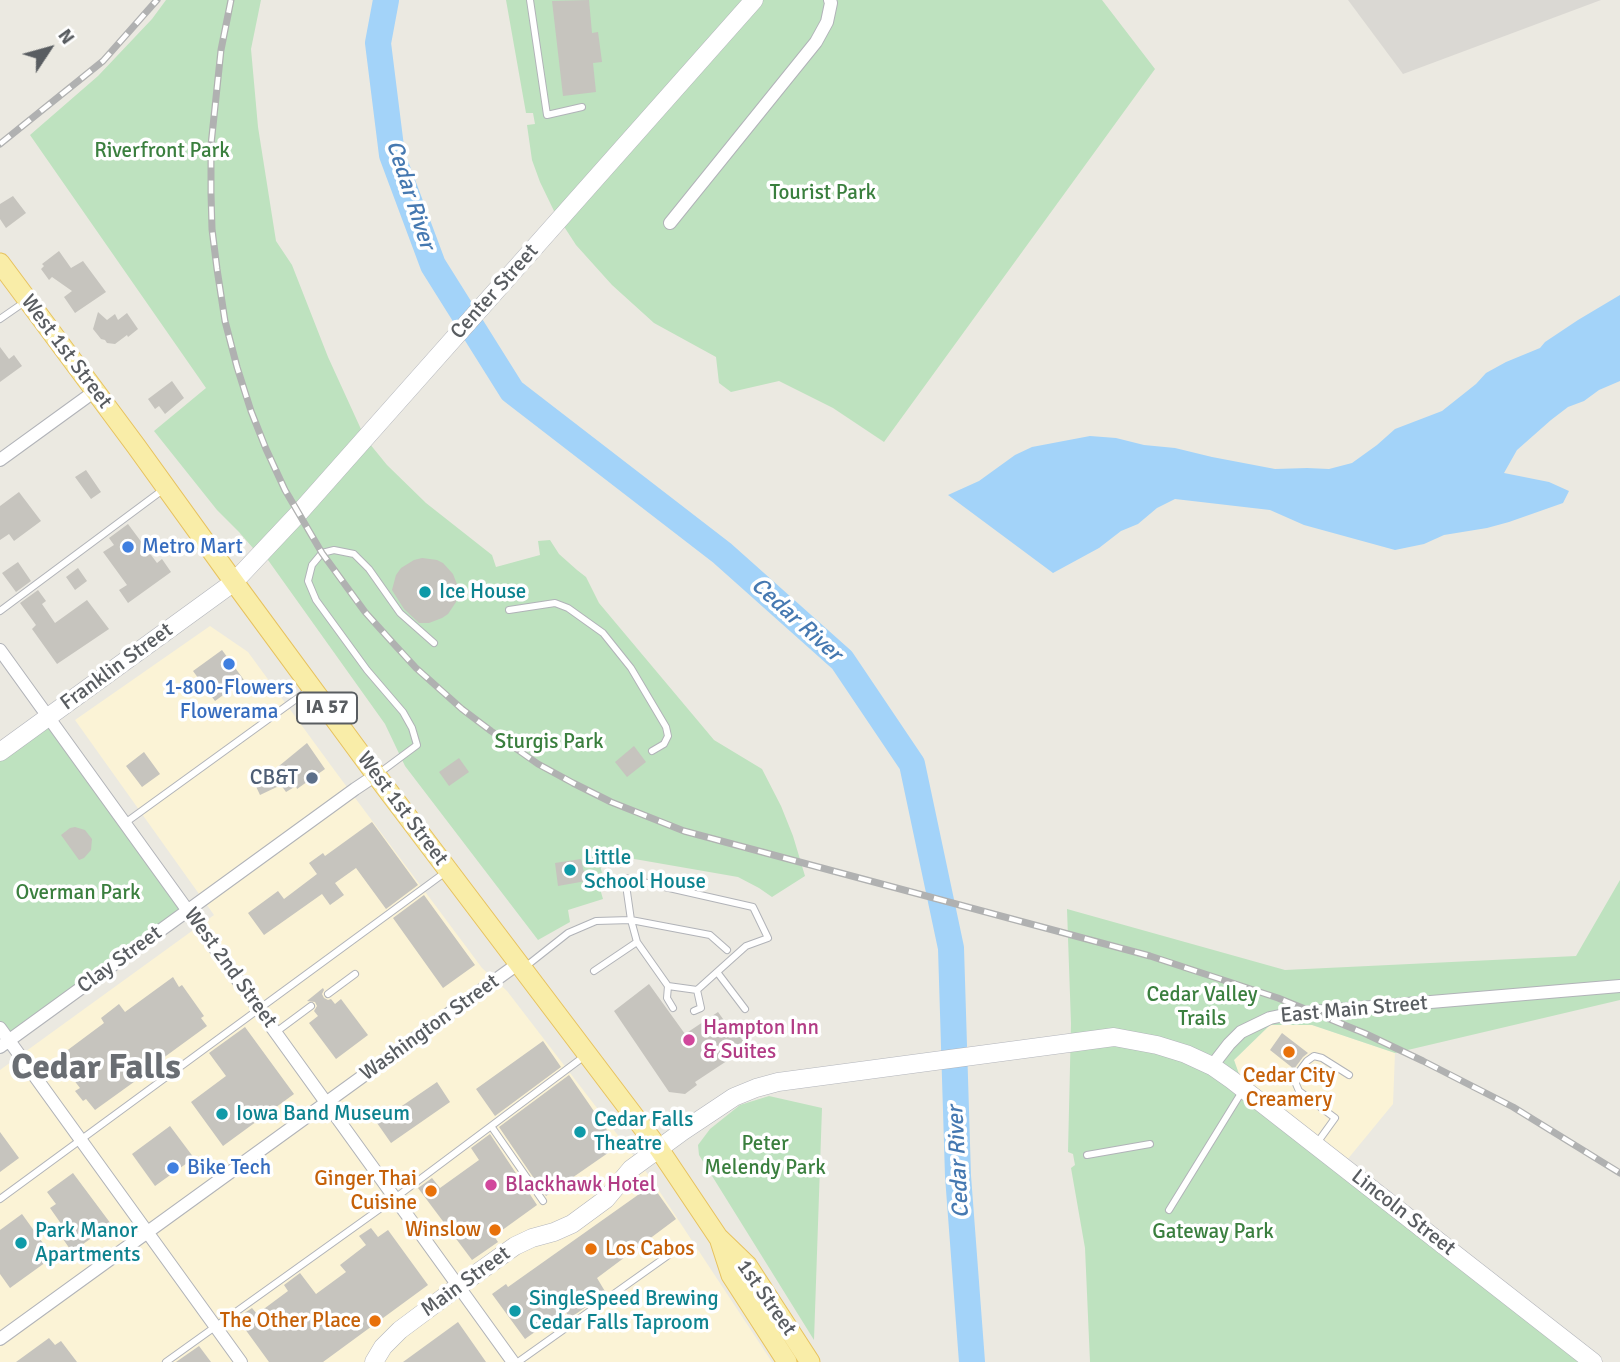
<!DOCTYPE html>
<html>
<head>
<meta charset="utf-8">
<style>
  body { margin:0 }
  #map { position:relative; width:1620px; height:1362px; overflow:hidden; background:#ebe9e1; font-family:Signika,sans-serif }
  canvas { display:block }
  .north { position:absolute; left:14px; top:14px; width:70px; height:70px; -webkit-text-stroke:5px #fff; paint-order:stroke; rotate:54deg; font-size:19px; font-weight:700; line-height:28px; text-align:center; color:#595d61 }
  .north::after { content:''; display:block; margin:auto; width:24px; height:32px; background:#595d61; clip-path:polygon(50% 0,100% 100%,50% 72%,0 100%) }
</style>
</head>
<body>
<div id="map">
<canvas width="1620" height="1362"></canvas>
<div class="north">N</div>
</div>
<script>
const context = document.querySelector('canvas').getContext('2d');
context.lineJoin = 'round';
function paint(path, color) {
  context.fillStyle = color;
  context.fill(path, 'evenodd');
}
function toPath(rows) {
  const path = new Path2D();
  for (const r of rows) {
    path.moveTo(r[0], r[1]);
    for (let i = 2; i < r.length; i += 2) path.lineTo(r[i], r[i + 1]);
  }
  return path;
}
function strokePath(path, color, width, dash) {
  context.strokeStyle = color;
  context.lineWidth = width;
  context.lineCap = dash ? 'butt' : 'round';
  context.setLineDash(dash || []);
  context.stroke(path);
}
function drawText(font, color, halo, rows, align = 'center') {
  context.font = font + ' Signika,sans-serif';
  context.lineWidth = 7;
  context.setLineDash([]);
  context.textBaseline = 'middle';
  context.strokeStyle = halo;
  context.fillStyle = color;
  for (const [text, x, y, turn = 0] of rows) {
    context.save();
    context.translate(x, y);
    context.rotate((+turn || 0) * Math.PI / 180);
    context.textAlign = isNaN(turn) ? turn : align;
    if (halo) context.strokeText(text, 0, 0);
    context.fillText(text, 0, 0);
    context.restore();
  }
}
paint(toPath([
  [210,626,248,652,335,771,482,968,507,991,650,1177,772,1362,0,1362,0,1070,214,915,75,720],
  [1270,1025,1312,1025,1395,1053,1393,1104,1342,1166,1244,1089,1234,1060]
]), '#fbf3d6');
paint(toPath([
  [1348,0,1601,0,1403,74]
]), '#dad8d3');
paint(toPath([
  [166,0,261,0,251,49,258,127,276,241,292,265,328,357,365,438,387,465,426,503,492,555,496,567,540,555,538,541,550,540,559,554,577,570,586,577,599,603,714,740,762,769,781,806,793,836,805,876,772,897,759,888,738,877,623,857,621,868,618,867,615,855,599,861,602,873,596,875,603,899,568,910,570,922,538,940,405,766,385,724,263,553,259,555,239,532,217,510,154,431,206,388,30,135,98,76,152,19],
  [506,0,1102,0,1155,69,884,442,833,408,779,381,731,392,719,383,716,357,654,323,612,285,576,245,554,211,540,182,532,160,527,125,535,124,533,113,526,113],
  [48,717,188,911,9,1040,0,1028,0,752],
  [1620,880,1620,1000,1395,1053,1312,1025,1270,1025,1234,1060,1244,1088,1593,1362,1090,1362,1085,1248,1071,1168,1075,1165,1073,1154,1068,1152,1071,1024,1067,909,1285,970,1576,956],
  [769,1096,822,1108,814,1340,699,1155,698,1145,710,1129,740,1105]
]), '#bee2bf');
paint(toPath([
  [1620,295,1620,381,1599,390,1584,401,1568,407,1551,420,1517,450,1504,473,1549,482,1569,491,1563,503,1509,522,1487,528,1444,535,1424,544,1395,550,1304,525,1270,510,1175,499,1157,508,1138,524,1121,531,1099,548,1053,573,948,495,979,481,1015,455,1032,447,1090,436,1116,438,1144,445,1175,448,1212,457,1275,469,1307,468,1329,469,1352,463,1377,445,1395,429,1442,411,1476,384,1486,373,1506,362,1540,348,1545,342,1578,320]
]), '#a3d3f9');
strokePath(toPath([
  [386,0,378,43,392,155,433,265,512,391,722,553,842,660,912,764,951,948,958,1176,972,1362]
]), '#a3d3f9', 26);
paint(toPath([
  [589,0,592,33,598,32,602,62,593,63,596,92,563,96,552,1],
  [13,196,26,213,6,228,0,219,0,204],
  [59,251,71,268,83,261,106,292,75,313,64,297,72,291,52,277,49,280,41,269,44,266,42,264],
  [98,312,107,320,115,314,118,320,127,313,138,329,128,337,127,335,115,344,107,343,105,340,101,339,93,329],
  [0,347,9,359,14,355,22,366,0,382],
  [172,381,184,398,165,414,159,406,155,409,148,399],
  [86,470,101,492,91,499,75,477],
  [19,492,41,521,14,541,9,534,0,540,0,506],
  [128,524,157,563,162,559,171,572,128,603,119,590,127,585,103,552,114,545,109,538],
  [422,558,437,560,443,563,453,574,458,587,456,602,448,614,442,618,429,623,419,623,404,609,392,590,396,575,401,568,414,560],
  [18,562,31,581,16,592,2,573],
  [78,568,87,581,75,590,66,577],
  [38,590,46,601,42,604,55,623,87,600,109,629,57,664,32,629,36,625,20,603],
  [222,650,244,680,215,701,193,671],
  [307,743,325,769,297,789,296,786,286,792,281,785,260,795,253,780,268,775],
  [634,746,646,762,627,777,615,762],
  [144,752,160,774,142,787,126,766],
  [459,758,469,772,449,786,439,772],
  [372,822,418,885,386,909,356,868,335,883,344,895,330,905,322,894,264,935,248,913,278,891,284,899,317,874,309,863,323,853,325,856],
  [75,827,85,830,92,839,91,850,84,858,79,860,61,835,70,828],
  [581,859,586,881,558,886,555,863],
  [424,895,475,965,443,988,393,918],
  [173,977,179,987,182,985,204,1016,201,1018,207,1026,144,1072,145,1074,95,1110,86,1099,83,1101,75,1091,80,1088,57,1058,104,1023,101,1018,119,1004,125,1012],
  [649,984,685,1034,718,1012,731,1030,734,1029,748,1047,695,1082,697,1085,685,1094,669,1092,614,1011],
  [323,988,324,990,322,994,324,998,328,1000,331,999,335,1004,341,999,368,1035,336,1059,309,1023,318,1016,314,1011,317,1006,315,1002,307,1001],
  [245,1027,294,1094,223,1146,191,1102,226,1076,209,1053],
  [1282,1033,1308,1053,1303,1057,1294,1069,1270,1050],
  [543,1041,561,1067,495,1116,476,1089],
  [569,1075,618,1146,546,1196,499,1127],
  [437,1082,450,1102,391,1143,377,1123],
  [170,1126,194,1158,155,1186,132,1154],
  [0,1132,19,1158,0,1172],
  [490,1134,537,1205,494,1236,498,1242,472,1260,418,1188,432,1178,440,1188,479,1160,471,1148],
  [73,1173,111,1224,72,1252,63,1239,69,1235,50,1208,56,1204,47,1192],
  [652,1185,676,1219,597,1278,606,1293,570,1318,565,1311,540,1330,539,1329,525,1339,492,1294,506,1284,508,1287],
  [22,1214,53,1257,10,1288,0,1274,0,1230],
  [371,1228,378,1237,388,1230,428,1285,323,1362,269,1362,237,1318,252,1308,257,1314,288,1291,284,1285,300,1273,316,1294,346,1272,340,1265,366,1245,359,1236],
  [458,1322,486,1362,403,1362],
  [49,1338,55,1345,61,1341,77,1362,16,1362],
  [199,1346,211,1362,176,1362]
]), '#c6c4be');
const lane = toPath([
  [530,0,547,115,582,107],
  [0,319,26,301],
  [509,610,555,603,568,608,603,633,631,668,666,727,668,736,664,744,652,751],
  [0,611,164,489],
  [378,774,417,745,412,728,403,712,367,670,316,600,308,581,312,565,322,553,334,550,354,554,369,569,400,613,434,643],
  [125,823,310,689],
  [637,942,668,986,697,990,717,972,745,1009],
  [525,967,568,933,596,921,631,920,710,935,727,950],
  [594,971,637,942,631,920,625,878,753,907,768,938,746,946,717,972],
  [668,986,667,998,673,1008],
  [328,994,355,974],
  [694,1011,701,1008,697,990],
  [276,1032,311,1006],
  [491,1126,543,1201],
  [1317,1143,1335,1118,1299,1091,1296,1084,1298,1073,1307,1061,1314,1056,1322,1058,1349,1075],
  [1087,1155,1150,1144],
  [0,1199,447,871],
  [1169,1210,1243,1090],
  [166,1362,395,1198,586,1055],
  [518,1362,670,1254]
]);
const street = toPath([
  [670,223,816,42,827,22,831,3,830,0],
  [0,460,95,391],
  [0,650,513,1362],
  [0,1028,241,1362],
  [0,1047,355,789,376,775],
  [1212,1066,1229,1044,1241,1032,1270,1018,1289,1014,1620,986],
  [0,1339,519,963]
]);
const secondary = toPath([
  [0,752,234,582,298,514,754,0],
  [374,1362,383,1347,400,1330,459,1286,515,1246,532,1238,554,1232,572,1224,606,1199,631,1169,683,1131,734,1097,756,1088,778,1082,1114,1037,1157,1045,1186,1054,1212,1066,1232,1080,1593,1362]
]);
const primary = toPath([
  [0,263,136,446,234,582,376,775,659,1149,718,1237,747,1265,810,1362],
  [720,1241,731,1275,787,1362]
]);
strokePath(lane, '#b1b3b8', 8);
strokePath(street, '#b1b3b8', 14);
strokePath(secondary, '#b3b5bb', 19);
strokePath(primary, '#e7c25e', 21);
strokePath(lane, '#fff', 6);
strokePath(street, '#fff', 12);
strokePath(secondary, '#fff', 18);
strokePath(primary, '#f9eda8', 19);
const rail = toPath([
  [231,0,221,50,211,145,211,193,212,229,217,269,225,321,237,367,251,411,266,449,285,490,322,553,365,612,393,643,416,668,462,709,491,731,538,764,573,783,611,802,684,831,1150,956,1278,998,1364,1033,1423,1061,1513,1107,1620,1173],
  [0,144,103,61,157,0]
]);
strokePath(rail, '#b0b1b1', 7);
strokePath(rail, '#fff', 4.5, [13]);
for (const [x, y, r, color] of [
  [128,547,7,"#3f7fe0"],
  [425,592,7,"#0f9aa8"],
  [229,664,7,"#3f7fe0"],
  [312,778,7,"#5c6f8a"],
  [570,870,7,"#0f9aa8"],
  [689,1040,7,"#d1479c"],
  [1289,1052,7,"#e8710a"],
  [222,1114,7,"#0f9aa8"],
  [580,1132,7,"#0f9aa8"],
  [173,1168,7,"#3f7fe0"],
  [491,1185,7,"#d1479c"],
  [431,1191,7,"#e8710a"],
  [495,1230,7,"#e8710a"],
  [21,1243,7,"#0f9aa8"],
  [591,1249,7,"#e8710a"],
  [515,1311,7,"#0f9aa8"],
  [375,1321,7,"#e8710a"]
]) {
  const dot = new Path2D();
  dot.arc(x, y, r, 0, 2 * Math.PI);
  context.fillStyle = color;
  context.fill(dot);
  strokePath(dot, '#fff', 2.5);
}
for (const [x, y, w] of [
  [327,708,60]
]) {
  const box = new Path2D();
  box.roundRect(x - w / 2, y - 15.5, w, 31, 5);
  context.fillStyle = '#fff';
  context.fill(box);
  strokePath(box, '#595d61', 2);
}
drawText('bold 19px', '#595d61', null, [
  ["IA 57",327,708]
]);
drawText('21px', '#3a7f3e', '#fff', [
  ["Riverfront Park",162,151],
  ["Tourist Park",823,193],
  ["Sturgis Park",549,742],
  ["Overman Park",78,893],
  ["Cedar Valley",1202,995],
  ["Trails",1202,1019],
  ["Peter",765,1144],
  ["Melendy Park",765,1168],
  ["Gateway Park",1213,1232]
]);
drawText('21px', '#595d61', '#fff', [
  ["Center Street",495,292,-48],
  ["West 1st Street",66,352,53],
  ["Franklin Street",117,667,-36],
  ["West 1st Street",402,809,53],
  ["Clay Street",120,960,-36],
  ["West 2nd Street",230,968,54],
  ["East Main Street",1354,1010,-5],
  ["Washington Street",430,1028,-36],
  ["Lincoln Street",1403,1213,38],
  ["Main Street",466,1282,-36],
  ["1st Street",766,1298,55]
]);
drawText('21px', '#366cbe', '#fff', [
  ["Metro Mart",142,547],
  ["1-800-Flowers",229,688,"center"],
  ["Flowerama",229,712,"center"],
  ["Bike Tech",187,1168]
], 'left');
drawText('21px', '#0d838f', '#fff', [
  ["Ice House",439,592],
  ["Little",584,858],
  ["School House",584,882],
  ["Iowa Band Museum",236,1114],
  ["Cedar Falls",594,1120],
  ["Theatre",594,1144],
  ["Park Manor",35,1231],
  ["Apartments",35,1255],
  ["SingleSpeed Brewing",529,1299],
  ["Cedar Falls Taproom",529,1323]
], 'left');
drawText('21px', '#4e5e75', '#fff', [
  ["CB&T",298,778]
], 'right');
drawText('21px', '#b23c85', '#fff', [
  ["Hampton Inn",703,1028],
  ["& Suites",703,1052],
  ["Blackhawk Hotel",505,1185]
], 'left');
drawText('21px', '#c56008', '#fff', [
  ["Cedar City",1289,1076,"center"],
  ["Creamery",1289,1100,"center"],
  ["Ginger Thai",417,1179],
  ["Cuisine",417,1203],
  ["Winslow",481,1230],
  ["Los Cabos",605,1249,"left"],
  ["The Other Place",361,1321]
], 'right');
drawText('italic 23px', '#4679b1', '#fff', [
  ["Cedar River",410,195,72],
  ["Cedar River",796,620,42],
  ["Cedar River",959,1162,-93]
]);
drawText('bold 35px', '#6a6e73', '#fff', [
  ["Cedar Falls",96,1069]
]);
</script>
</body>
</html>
